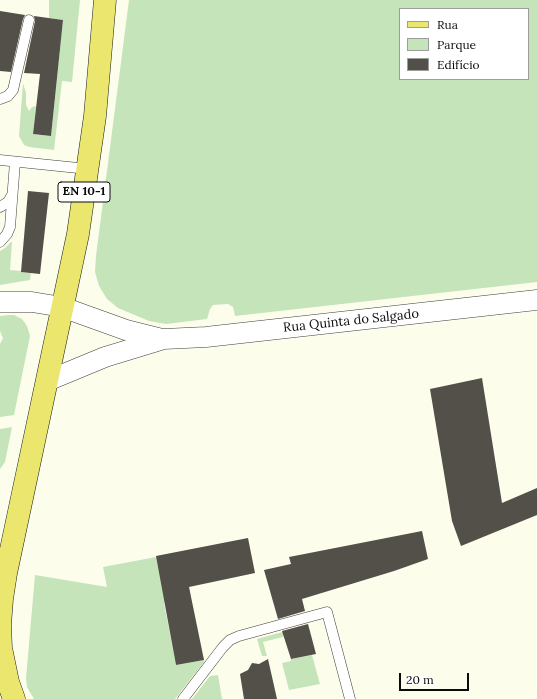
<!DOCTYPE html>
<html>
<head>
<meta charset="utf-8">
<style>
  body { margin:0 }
  #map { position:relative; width:537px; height:699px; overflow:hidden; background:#fdfdec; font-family:Lora,serif }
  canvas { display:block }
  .legend { position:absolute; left:399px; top:8px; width:130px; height:72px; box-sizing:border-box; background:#fff; border:1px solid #9d9d9d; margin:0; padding:5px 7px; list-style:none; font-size:12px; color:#0b0b0b }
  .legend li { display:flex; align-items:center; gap:8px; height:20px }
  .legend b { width:20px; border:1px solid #9d9d9d }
  .scale { position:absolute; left:399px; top:673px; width:70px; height:18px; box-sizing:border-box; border:2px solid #0b0b0b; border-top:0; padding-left:5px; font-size:12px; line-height:14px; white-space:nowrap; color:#0b0b0b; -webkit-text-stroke:3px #fff; paint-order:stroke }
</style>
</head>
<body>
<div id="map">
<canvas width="537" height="699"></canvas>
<ul class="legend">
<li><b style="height:5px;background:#ebe76e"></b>Rua</li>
<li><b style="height:11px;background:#c6e4b9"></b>Parque</li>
<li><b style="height:11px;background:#534f49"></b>Edifício</li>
</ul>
<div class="scale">20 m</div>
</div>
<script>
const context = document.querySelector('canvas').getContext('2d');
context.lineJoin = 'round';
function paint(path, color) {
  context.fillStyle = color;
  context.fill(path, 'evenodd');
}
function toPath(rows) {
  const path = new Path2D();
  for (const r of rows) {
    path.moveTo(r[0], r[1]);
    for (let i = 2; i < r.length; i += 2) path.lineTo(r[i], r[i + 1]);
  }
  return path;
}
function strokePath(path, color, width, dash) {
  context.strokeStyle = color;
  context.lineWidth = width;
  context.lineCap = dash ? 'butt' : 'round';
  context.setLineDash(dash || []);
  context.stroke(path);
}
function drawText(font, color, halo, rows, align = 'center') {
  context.font = font + ' Lora,serif';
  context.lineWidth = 4;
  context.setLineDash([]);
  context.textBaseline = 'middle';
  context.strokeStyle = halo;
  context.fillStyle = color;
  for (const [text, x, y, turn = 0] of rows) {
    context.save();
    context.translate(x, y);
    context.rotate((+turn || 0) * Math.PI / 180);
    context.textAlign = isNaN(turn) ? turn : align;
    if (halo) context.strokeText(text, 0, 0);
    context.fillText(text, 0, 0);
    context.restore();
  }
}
paint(toPath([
  [49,0,80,0,72,82,62,81,54,150,29,147,24,145,19,136,23,83,26,93,26,105,29,111,32,107,36,106,33,134,51,136,63,20,49,18],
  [129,0,537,0,537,282,235,316,233,307,228,304,213,305,210,309,207,319,166,324,149,321,118,308,107,299,99,286,95,272,96,256],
  [400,9,528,9,528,79,400,79],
  [11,242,12,242,10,270,21,271,21,272,31,273,30,280,0,285,0,251,5,248],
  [9,315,14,315,22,319,27,326,30,336,14,415,0,417,0,344,3,338,0,331,0,316],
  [12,427,5,462,0,469,0,429],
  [156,557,189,587,191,597,164,603,176,665,204,660,204,662,175,699,34,699,27,687,26,678,35,575,107,587,103,567],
  [297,628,297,632,283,636,283,637,263,642,267,656,262,656,257,639],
  [312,655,320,684,289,690,282,663,291,661,291,659],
  [218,675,222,699,192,699,210,676]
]), '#c6e4b9');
paint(toPath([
  [0,11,25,15,23,19,11,72,0,71],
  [34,16,63,20,51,136,33,134,40,74,24,73,35,21],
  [28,191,49,193,40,274,21,272],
  [482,378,502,503,537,488,537,515,461,546,452,521,430,389],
  [422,531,428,559,394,571,302,599,305,611,278,619,264,570,291,564,289,557],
  [248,538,255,573,189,587,204,660,176,665,156,556],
  [308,624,316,654,291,659,282,631],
  [268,659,277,699,244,699,240,674,248,670,252,663,259,664]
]), '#534f49');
const lane = toPath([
  [0,99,8,96,13,90,29,20],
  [0,160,88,169],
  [0,207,8,202,12,195],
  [0,242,7,234,10,227,15,162],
  [183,699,223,647,230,640,239,636,327,612,350,699]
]);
const street = toPath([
  [0,302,32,302,62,307,126,330,162,339],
  [47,381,105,357,164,339,206,337,537,300]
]);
const primary = toPath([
  [14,699,8,682,1,648,0,625,2,599,6,573,78,234,95,116,105,0]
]);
strokePath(lane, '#3e3e3e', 11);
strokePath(street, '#3e3e3e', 21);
strokePath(primary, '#1c1c1c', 23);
strokePath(lane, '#fff', 10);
strokePath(street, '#fff', 20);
strokePath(primary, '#ebe76e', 22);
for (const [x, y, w] of [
  [84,192,52]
]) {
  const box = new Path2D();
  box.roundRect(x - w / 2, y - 10, w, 20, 3);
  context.fillStyle = '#fff';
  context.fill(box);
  strokePath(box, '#0b0b0b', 1);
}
drawText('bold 12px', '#0b0b0b', null, [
  ["EN 10-1",84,192]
]);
drawText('13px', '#0b0b0b', '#fff', [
  ["Rua Quinta do Salgado",351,321,-6]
]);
</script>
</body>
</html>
